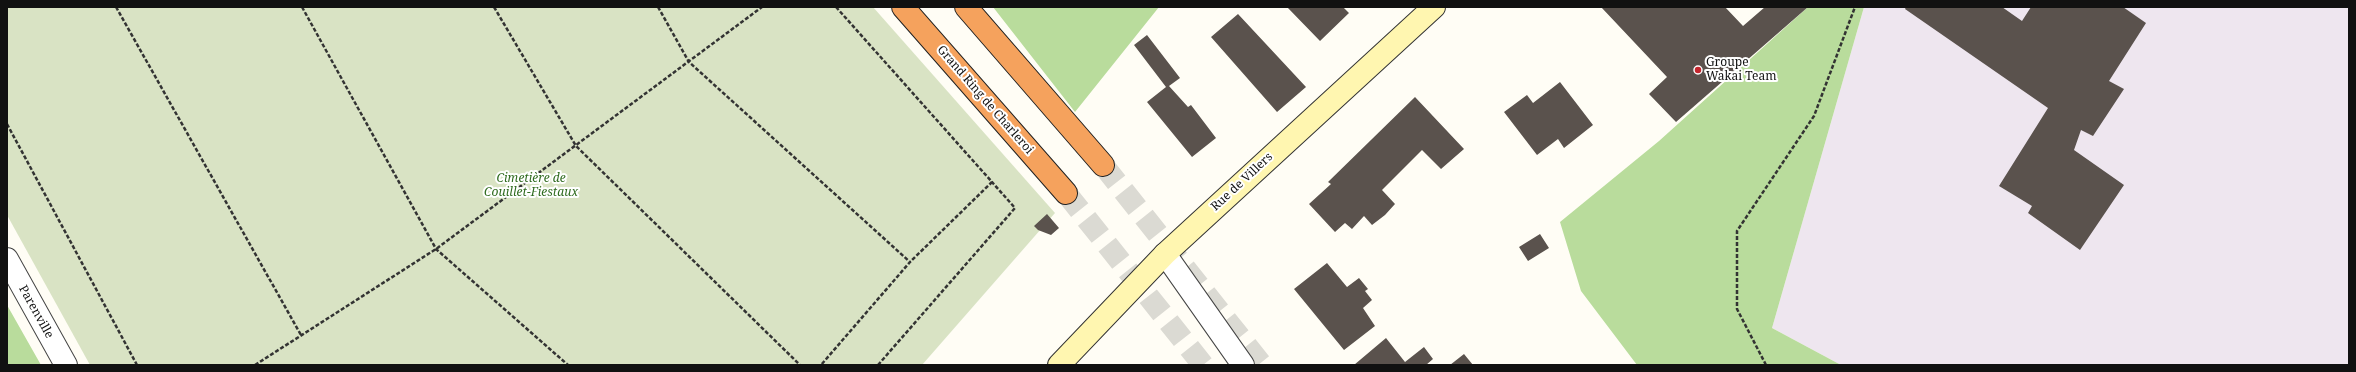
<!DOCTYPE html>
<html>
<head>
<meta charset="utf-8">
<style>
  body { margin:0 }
  #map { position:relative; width:2356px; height:372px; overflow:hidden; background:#fffdf5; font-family:"Noto Serif",serif }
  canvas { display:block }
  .frame { position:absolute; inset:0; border:8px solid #111; pointer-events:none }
</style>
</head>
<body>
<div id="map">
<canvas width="2356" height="372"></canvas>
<div class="frame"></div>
</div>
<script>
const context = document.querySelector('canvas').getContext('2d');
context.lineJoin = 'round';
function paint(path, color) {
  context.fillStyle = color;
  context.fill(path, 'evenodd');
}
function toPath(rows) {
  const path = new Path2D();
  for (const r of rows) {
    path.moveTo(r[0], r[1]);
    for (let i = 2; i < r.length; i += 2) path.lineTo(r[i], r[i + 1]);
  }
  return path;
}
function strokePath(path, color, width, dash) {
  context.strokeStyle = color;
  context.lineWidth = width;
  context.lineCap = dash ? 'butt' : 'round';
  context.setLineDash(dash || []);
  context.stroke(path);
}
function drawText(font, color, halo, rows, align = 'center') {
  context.font = font + ' "Noto Serif",serif';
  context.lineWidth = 4;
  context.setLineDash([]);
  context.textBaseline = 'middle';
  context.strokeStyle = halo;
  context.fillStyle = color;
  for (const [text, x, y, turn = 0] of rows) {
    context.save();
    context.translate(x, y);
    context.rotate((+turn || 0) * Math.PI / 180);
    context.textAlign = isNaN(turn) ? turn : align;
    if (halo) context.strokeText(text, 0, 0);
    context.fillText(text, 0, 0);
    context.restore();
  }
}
paint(toPath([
  [1864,7,2349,7,2349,365,1841,365,1772,328]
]), '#eee6ef');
paint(toPath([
  [993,7,1159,7,1075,112],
  [1808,7,1864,7,1772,328,1841,365,1637,365,1581,291,1560,222,1659,141],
  [7,305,41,365,7,365]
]), '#b9dc9c');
paint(toPath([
  [7,7,873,7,1055,213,922,365,90,365,7,215]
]), '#d9e3c4');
paint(toPath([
  [1287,7,1343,7,1349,13,1320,41],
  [1601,7,1725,7,1743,26,1765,7,1808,7,1676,122,1649,94,1667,77],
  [1906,7,2002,7,2022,21,2031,7,2123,7,2146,23,2109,81,2124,89,2093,136,2081,130,2074,150,2124,185,2080,250,2028,213,2032,206,1999,186,2048,108,1905,9],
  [1238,14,1306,87,1277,112,1211,37],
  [1147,35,1180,78,1169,86,1188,107,1191,105,1216,138,1192,157,1147,102,1166,87,1134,45],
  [1560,82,1593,125,1564,148,1558,139,1537,155,1504,112,1527,95,1533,103],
  [1415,97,1464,149,1441,169,1422,150,1382,190,1395,204,1385,215,1372,225,1364,216,1352,229,1345,223,1335,232,1309,204,1331,184,1328,182],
  [1047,214,1059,228,1051,235,1038,230,1034,226],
  [1540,234,1549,248,1528,261,1519,247],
  [1327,263,1347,287,1359,278,1368,289,1365,291,1372,300,1363,308,1375,326,1344,350,1294,289],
  [1386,338,1405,362,1424,347,1433,359,1426,365,1354,365],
  [1464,354,1473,365,1450,365]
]), '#5a524d');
strokePath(toPath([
  [1103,165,1262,365],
  [1066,193,1203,365]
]), '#dbdad3', 22, [22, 11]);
const street = toPath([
  [1165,254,1243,365],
  [7,259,66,365]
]);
const secondary = toPath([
  [1059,365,1165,254,1434,7]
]);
const highway = toPath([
  [903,7,1066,193],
  [966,7,1103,165]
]);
strokePath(street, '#444', 24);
strokePath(secondary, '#333', 24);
strokePath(highway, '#222', 24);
strokePath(toPath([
  [116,7,301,335],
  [302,7,436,249,568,365],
  [494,7,576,146,800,365],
  [658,7,689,62,910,262,821,365],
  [836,7,992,182,910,262],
  [7,124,137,365],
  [255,365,436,249,762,7],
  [878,365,1015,208,992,182],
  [1766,365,1737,309,1737,231,1814,116,1855,7]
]), '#333', 2.5, [4, 2]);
strokePath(street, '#fff', 22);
strokePath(secondary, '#fff6b0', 22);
strokePath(highway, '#f5a25d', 22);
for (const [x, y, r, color] of [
  [1698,70,4,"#c4262e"]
]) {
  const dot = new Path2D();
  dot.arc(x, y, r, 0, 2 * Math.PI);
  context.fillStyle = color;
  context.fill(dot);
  strokePath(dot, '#fff', 1.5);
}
drawText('12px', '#111', '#fff', [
  ["Groupe",1706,63],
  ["Wakai Team",1706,77]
], 'left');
drawText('12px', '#111', '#fff', [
  ["Grand Ring de Charleroi",985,100,49],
  ["Rue de Villers",1242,182,-43],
  ["Parenville",36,312,61]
]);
drawText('italic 12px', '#2f6b1f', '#fff', [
  ["Cimetière de",531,179],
  ["Couillet-Fiestaux",531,193]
]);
</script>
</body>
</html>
